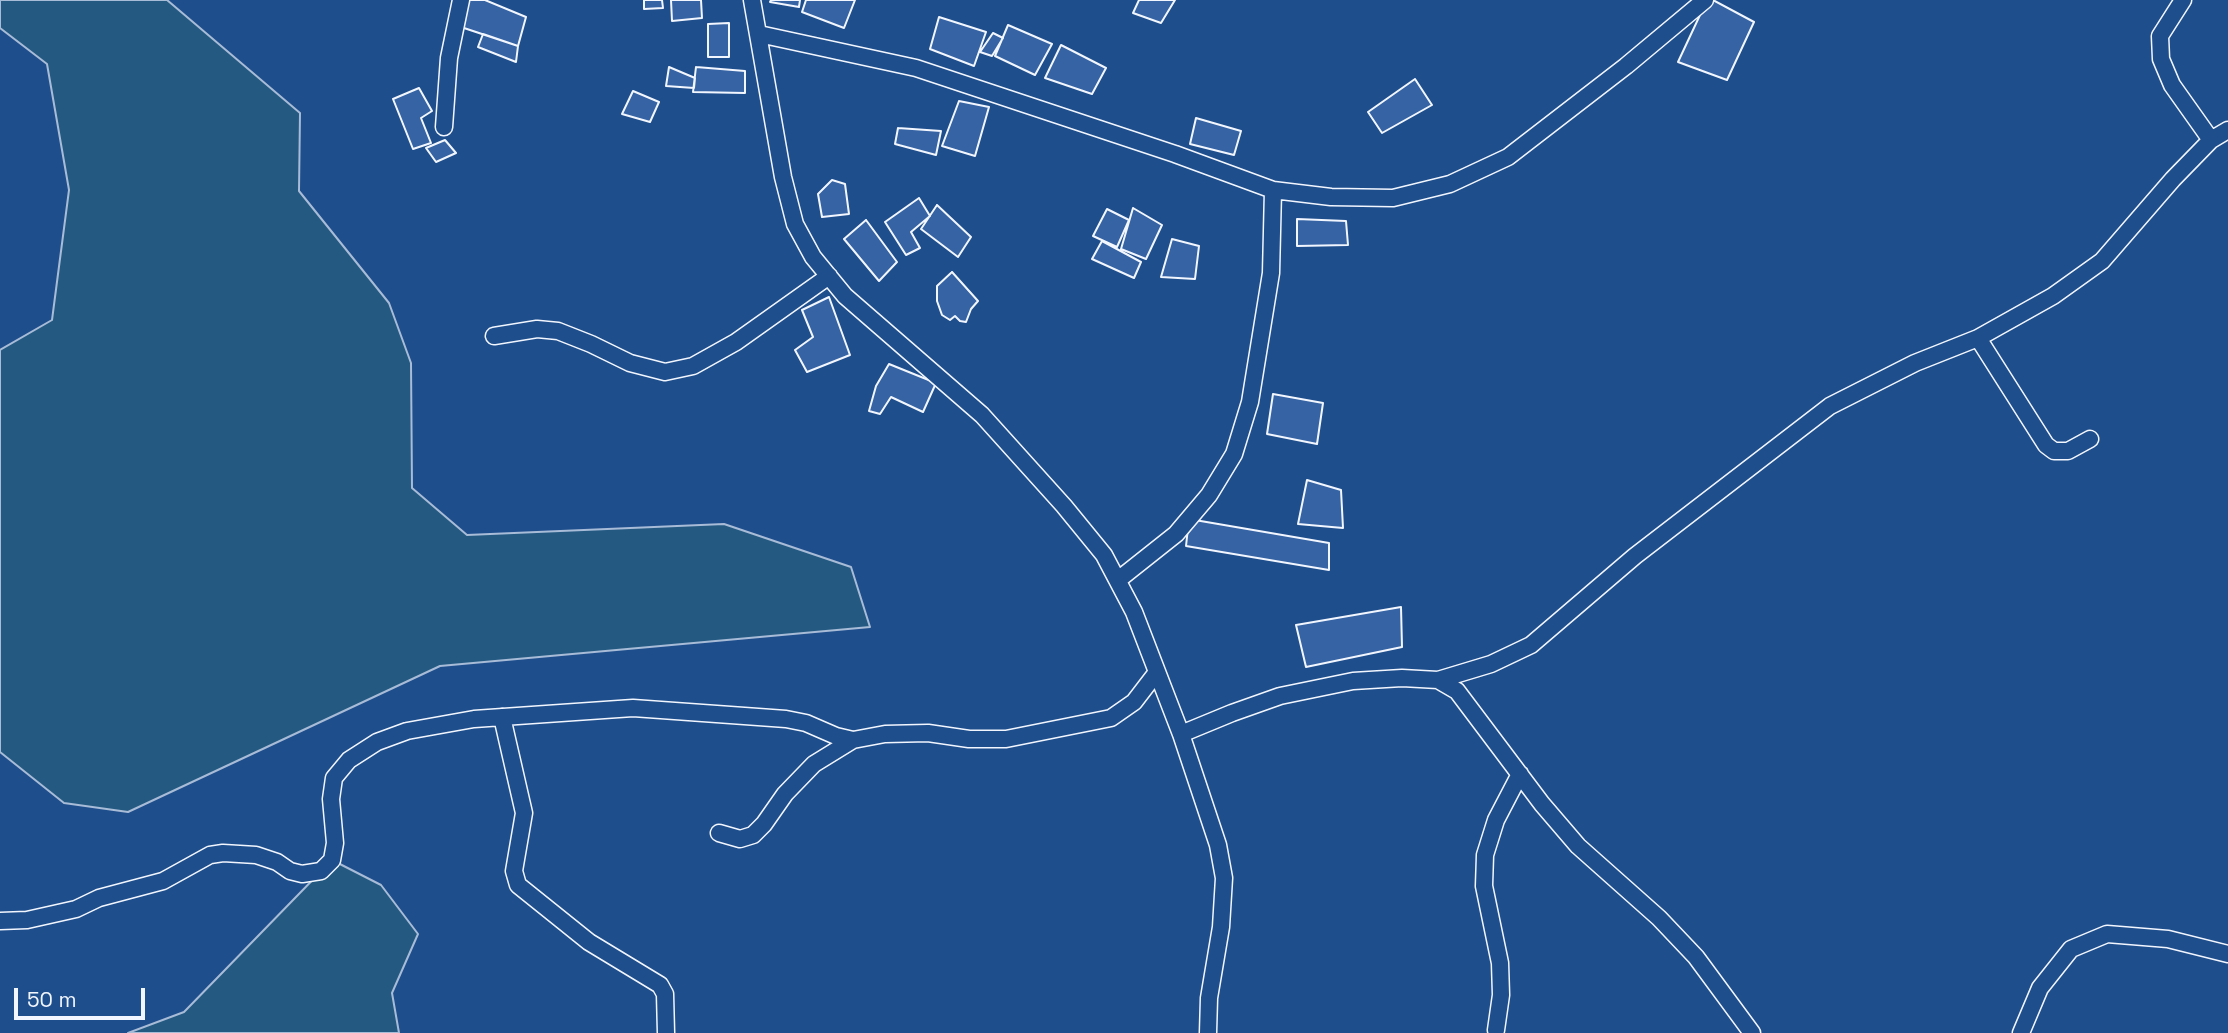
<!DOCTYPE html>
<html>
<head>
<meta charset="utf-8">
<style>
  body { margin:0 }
  #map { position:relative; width:2228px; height:1033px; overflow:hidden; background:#1f4e8c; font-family:"Space Grotesk",sans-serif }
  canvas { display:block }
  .scale { position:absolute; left:14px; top:988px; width:131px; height:32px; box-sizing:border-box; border:4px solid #f2f6ff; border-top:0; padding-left:9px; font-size:21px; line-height:24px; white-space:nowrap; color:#f2f6ff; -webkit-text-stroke:5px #1f4e8c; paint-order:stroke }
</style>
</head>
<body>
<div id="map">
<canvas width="2228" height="1033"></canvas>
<div class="scale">50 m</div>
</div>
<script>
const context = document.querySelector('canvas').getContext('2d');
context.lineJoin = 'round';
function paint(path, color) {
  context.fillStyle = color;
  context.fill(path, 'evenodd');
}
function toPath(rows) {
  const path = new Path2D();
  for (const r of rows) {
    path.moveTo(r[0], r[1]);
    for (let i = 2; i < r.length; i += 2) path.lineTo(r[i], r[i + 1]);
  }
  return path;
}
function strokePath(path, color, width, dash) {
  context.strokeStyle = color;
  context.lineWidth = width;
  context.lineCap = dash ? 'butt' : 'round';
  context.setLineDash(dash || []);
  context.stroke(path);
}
const green = toPath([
  [0,0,167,0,300,113,299,191,389,303,411,363,412,488,467,535,724,524,851,567,870,627,440,666,128,812,64,803,0,752,0,350,52,320,69,190,47,64,0,28,0,0],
  [332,860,381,885,418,934,392,993,399,1033,128,1033,184,1012,332,860]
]);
paint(green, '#245a82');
strokePath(green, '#a8bbd7', 2);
const building = toPath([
  [468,0,485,0,526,17,518,46,461,27,468,0],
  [644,0,662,0,663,8,644,9,644,0],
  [671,0,701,0,702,18,672,21,671,0],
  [771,0,800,0,799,7,770,2,771,0],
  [806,0,855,0,844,28,802,12,806,0],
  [1139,0,1175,0,1161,23,1133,13,1139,0],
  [1707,0,1713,0,1754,22,1727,80,1678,62,1707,0],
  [939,17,986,32,974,66,930,49,939,17],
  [729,23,729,57,708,57,708,24,729,23],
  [1008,25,1052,44,1035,75,995,56,1008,25],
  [993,33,1003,38,992,56,980,52,993,33],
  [483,34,518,46,516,62,478,47,483,34],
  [1061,45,1106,68,1092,94,1045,78,1061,45],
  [669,67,695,78,694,88,666,86,669,67],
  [696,67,745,71,745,93,693,92,696,67],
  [1415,79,1432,105,1382,133,1368,112,1415,79],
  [419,88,432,111,421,118,431,143,413,149,393,99,419,88],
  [633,91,659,102,650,122,622,114,633,91],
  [959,101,989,107,975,156,942,146,959,101],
  [1196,118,1241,131,1234,155,1190,144,1196,118],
  [898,128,941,131,936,155,895,144,898,128],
  [445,140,456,153,436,162,426,148,445,140],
  [832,180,845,184,849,214,822,217,818,194,832,180],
  [919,198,930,216,911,232,920,248,906,255,885,222,919,198],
  [937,205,971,237,958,257,921,229,937,205],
  [1133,208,1162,225,1146,259,1121,249,1133,208],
  [1107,209,1129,220,1117,247,1093,236,1107,209],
  [1297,219,1346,221,1348,245,1297,246,1297,219],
  [866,220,897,262,879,281,844,239,866,220],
  [1172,239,1199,246,1195,279,1161,277,1172,239],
  [1102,241,1141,262,1134,278,1092,259,1102,241],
  [952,272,978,301,971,309,966,322,960,321,955,316,950,320,942,315,937,301,937,286,952,272],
  [829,297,850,355,807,372,795,350,813,337,802,310,829,297],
  [889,364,936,383,923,412,891,397,880,414,869,411,876,386,889,364],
  [1273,394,1323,403,1317,444,1267,434,1273,394],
  [1307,480,1341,490,1343,528,1298,524,1307,480],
  [1189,519,1329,543,1329,570,1186,546,1189,519],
  [1401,607,1402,647,1306,667,1296,625,1401,607]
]);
paint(building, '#3563a3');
strokePath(building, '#f2f6ff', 2);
const minor = toPath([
  [752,0,783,177,795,224,813,257,845,296,982,415,1064,506,1104,555,1134,612,1181,734,1218,845,1224,878,1221,927,1209,998,1208,1033],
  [2183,0,2160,36,2161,59,2172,85,2211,140],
  [759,34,916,68,1175,154,1273,190,1331,197,1393,198,1450,184,1508,157,1626,66,1705,0],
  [444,127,449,58,461,0],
  [494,336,537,329,558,331,591,344,630,363,665,372,693,366,736,342,829,276],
  [1978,338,2046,445,2054,451,2068,451,2090,439],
  [1118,580,1176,534,1209,495,1234,454,1250,402,1271,273,1273,190],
  [1438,680,1457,691,1542,804,1578,846,1659,918,1696,957,1752,1033],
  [502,717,524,813,514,871,518,885,589,942,660,985,665,994,666,1033],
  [1181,734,1232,713,1280,696,1353,681,1402,678,1438,680,1491,664,1531,645,1635,556,1830,406,1915,363,1978,338,2053,296,2102,261,2173,179,2211,140,2228,130],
  [719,833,740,839,753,835,764,824,785,794,814,764,853,740],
  [0,921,27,920,76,909,99,898,163,881,210,855,223,853,256,855,277,862,290,871,302,874,321,871,332,860,335,843,331,799,334,778,349,760,377,742,407,731,474,719,633,708,786,719,806,723,836,736,853,740,885,734,928,733,969,739,1006,739,1111,718,1134,702,1157,672],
  [1496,1030,1501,995,1500,963,1484,886,1485,855,1496,820,1520,774],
  [2021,1033,2040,988,2071,949,2107,934,2168,939,2228,954]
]);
strokePath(minor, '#f2f6ff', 19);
strokePath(minor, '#1f4e8c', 16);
</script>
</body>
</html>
